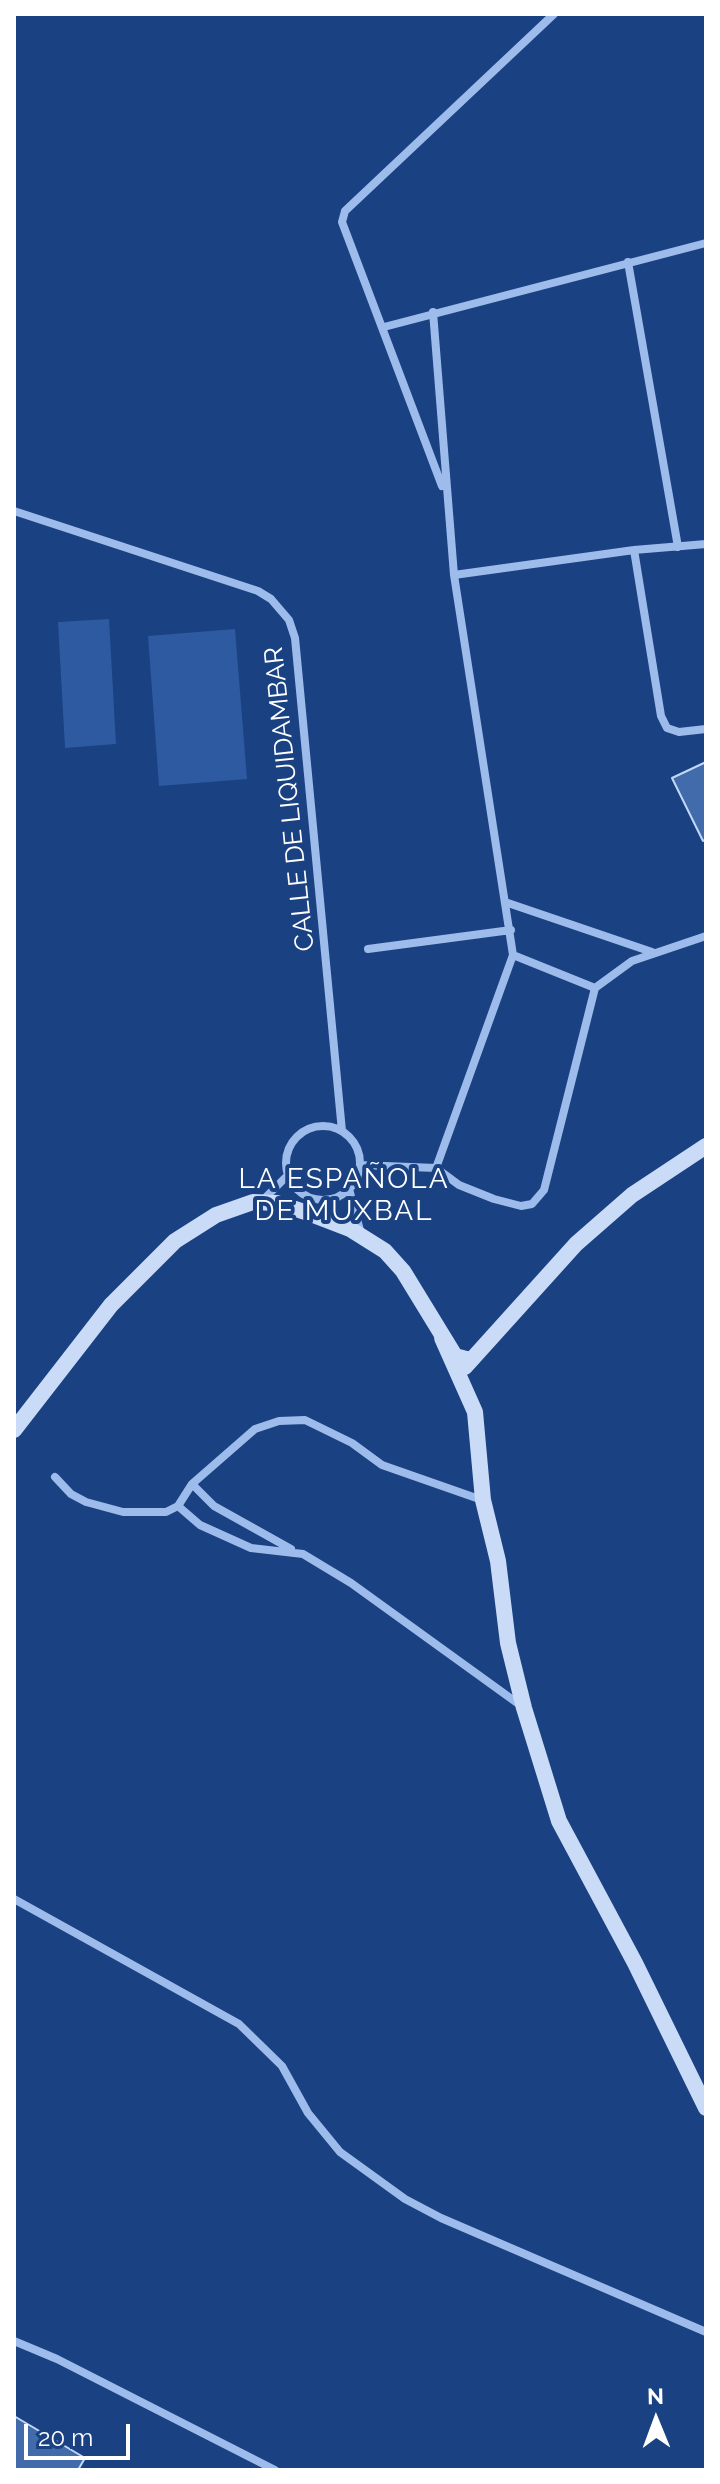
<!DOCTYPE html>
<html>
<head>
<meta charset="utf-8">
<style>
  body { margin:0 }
  #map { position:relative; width:720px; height:2484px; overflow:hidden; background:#1a4182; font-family:Raleway,sans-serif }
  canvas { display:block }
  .frame { position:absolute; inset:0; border:16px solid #fff; pointer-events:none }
  .north { position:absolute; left:616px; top:2380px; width:80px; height:80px; -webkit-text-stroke:6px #1a4182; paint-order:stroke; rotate:359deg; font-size:22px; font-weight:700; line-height:32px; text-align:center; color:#fff }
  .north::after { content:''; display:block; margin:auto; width:28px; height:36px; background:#fff; clip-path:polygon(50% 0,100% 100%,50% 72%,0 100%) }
  .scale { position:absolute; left:24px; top:2424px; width:106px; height:36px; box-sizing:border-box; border:4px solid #fff; border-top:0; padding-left:10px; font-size:24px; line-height:28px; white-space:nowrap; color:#fff; -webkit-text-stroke:6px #1a4182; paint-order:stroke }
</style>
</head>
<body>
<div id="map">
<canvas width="720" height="2484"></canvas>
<div class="frame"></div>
<div class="north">N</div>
<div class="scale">20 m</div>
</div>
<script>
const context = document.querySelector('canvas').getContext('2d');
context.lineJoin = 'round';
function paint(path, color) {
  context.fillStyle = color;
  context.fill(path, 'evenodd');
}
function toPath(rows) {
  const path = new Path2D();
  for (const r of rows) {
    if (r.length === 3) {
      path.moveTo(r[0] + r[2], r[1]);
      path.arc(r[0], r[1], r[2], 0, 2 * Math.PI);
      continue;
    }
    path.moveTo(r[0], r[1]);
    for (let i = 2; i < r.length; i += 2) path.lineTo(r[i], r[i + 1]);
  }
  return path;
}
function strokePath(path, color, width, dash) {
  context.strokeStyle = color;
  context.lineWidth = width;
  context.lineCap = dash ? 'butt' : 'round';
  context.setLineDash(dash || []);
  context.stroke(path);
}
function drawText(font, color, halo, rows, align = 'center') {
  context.font = font + ' Raleway,sans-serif';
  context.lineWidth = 8;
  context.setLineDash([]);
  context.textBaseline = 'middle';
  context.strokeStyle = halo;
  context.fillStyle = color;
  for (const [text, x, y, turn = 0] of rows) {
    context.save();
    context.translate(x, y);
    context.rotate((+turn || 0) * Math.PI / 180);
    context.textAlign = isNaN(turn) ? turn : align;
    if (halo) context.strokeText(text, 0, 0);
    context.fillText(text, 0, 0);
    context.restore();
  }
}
paint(toPath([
  [109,619,116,744,65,748,58,622],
  [235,629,247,779,159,786,148,636]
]), '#2d5aa1');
const building = toPath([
  [706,762,706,839,703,841,672,778,706,762],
  [14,2416,85,2458,78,2470,14,2470,14,2416]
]);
paint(building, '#426bab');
strokePath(building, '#c2d8f8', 2);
strokePath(toPath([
  [628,262,678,547],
  [433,312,454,575,513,955,436,1168],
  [384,327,706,243],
  [442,486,342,222,345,211,554,14],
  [14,511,258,591,271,599,289,620,295,638,342,1131],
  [634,550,661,716,667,728,679,732,706,729],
  [454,575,634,550,706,544],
  [505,902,652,952],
  [368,949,511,930],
  [513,955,595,988],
  [323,1163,37],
  [360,1165,436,1168,459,1185,494,1199,521,1206,532,1204,544,1190,595,988,632,961,706,936],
  [349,1189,361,1234],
  [262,1201,287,1176],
  [55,1477,71,1494,86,1502,123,1512,166,1512,178,1506,192,1484,255,1429,279,1421,305,1420,352,1443,382,1465,482,1500],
  [192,1484,214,1506,291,1549],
  [178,1506,200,1525,251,1548,303,1554,351,1583,520,1705],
  [14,1899,239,2024,282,2066,308,2113,340,2152,405,2199,441,2218,706,2332],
  [14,2341,57,2359,275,2470]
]), '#9ebceb', 8);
strokePath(toPath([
  [442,1338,475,1412,483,1500,498,1561,508,1643,524,1708,559,1821,635,1963,706,2108],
  [465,1367,576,1244,632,1195,706,1146],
  [14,1430,111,1305,175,1241,216,1215,253,1202,277,1203,311,1214,350,1229,385,1251,403,1271,455,1356,470,1360]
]), '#cadbf8', 16);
drawText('26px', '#fff', '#1a4182', [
  ["CALLE DE LIQUIDAMBAR",290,799,-96]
]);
context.letterSpacing = '2px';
drawText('28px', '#fff', '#1a4182', [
  ["LA ESPAÑOLA",344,1180],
  ["DE MUXBAL",344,1212]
]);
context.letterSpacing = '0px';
</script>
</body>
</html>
